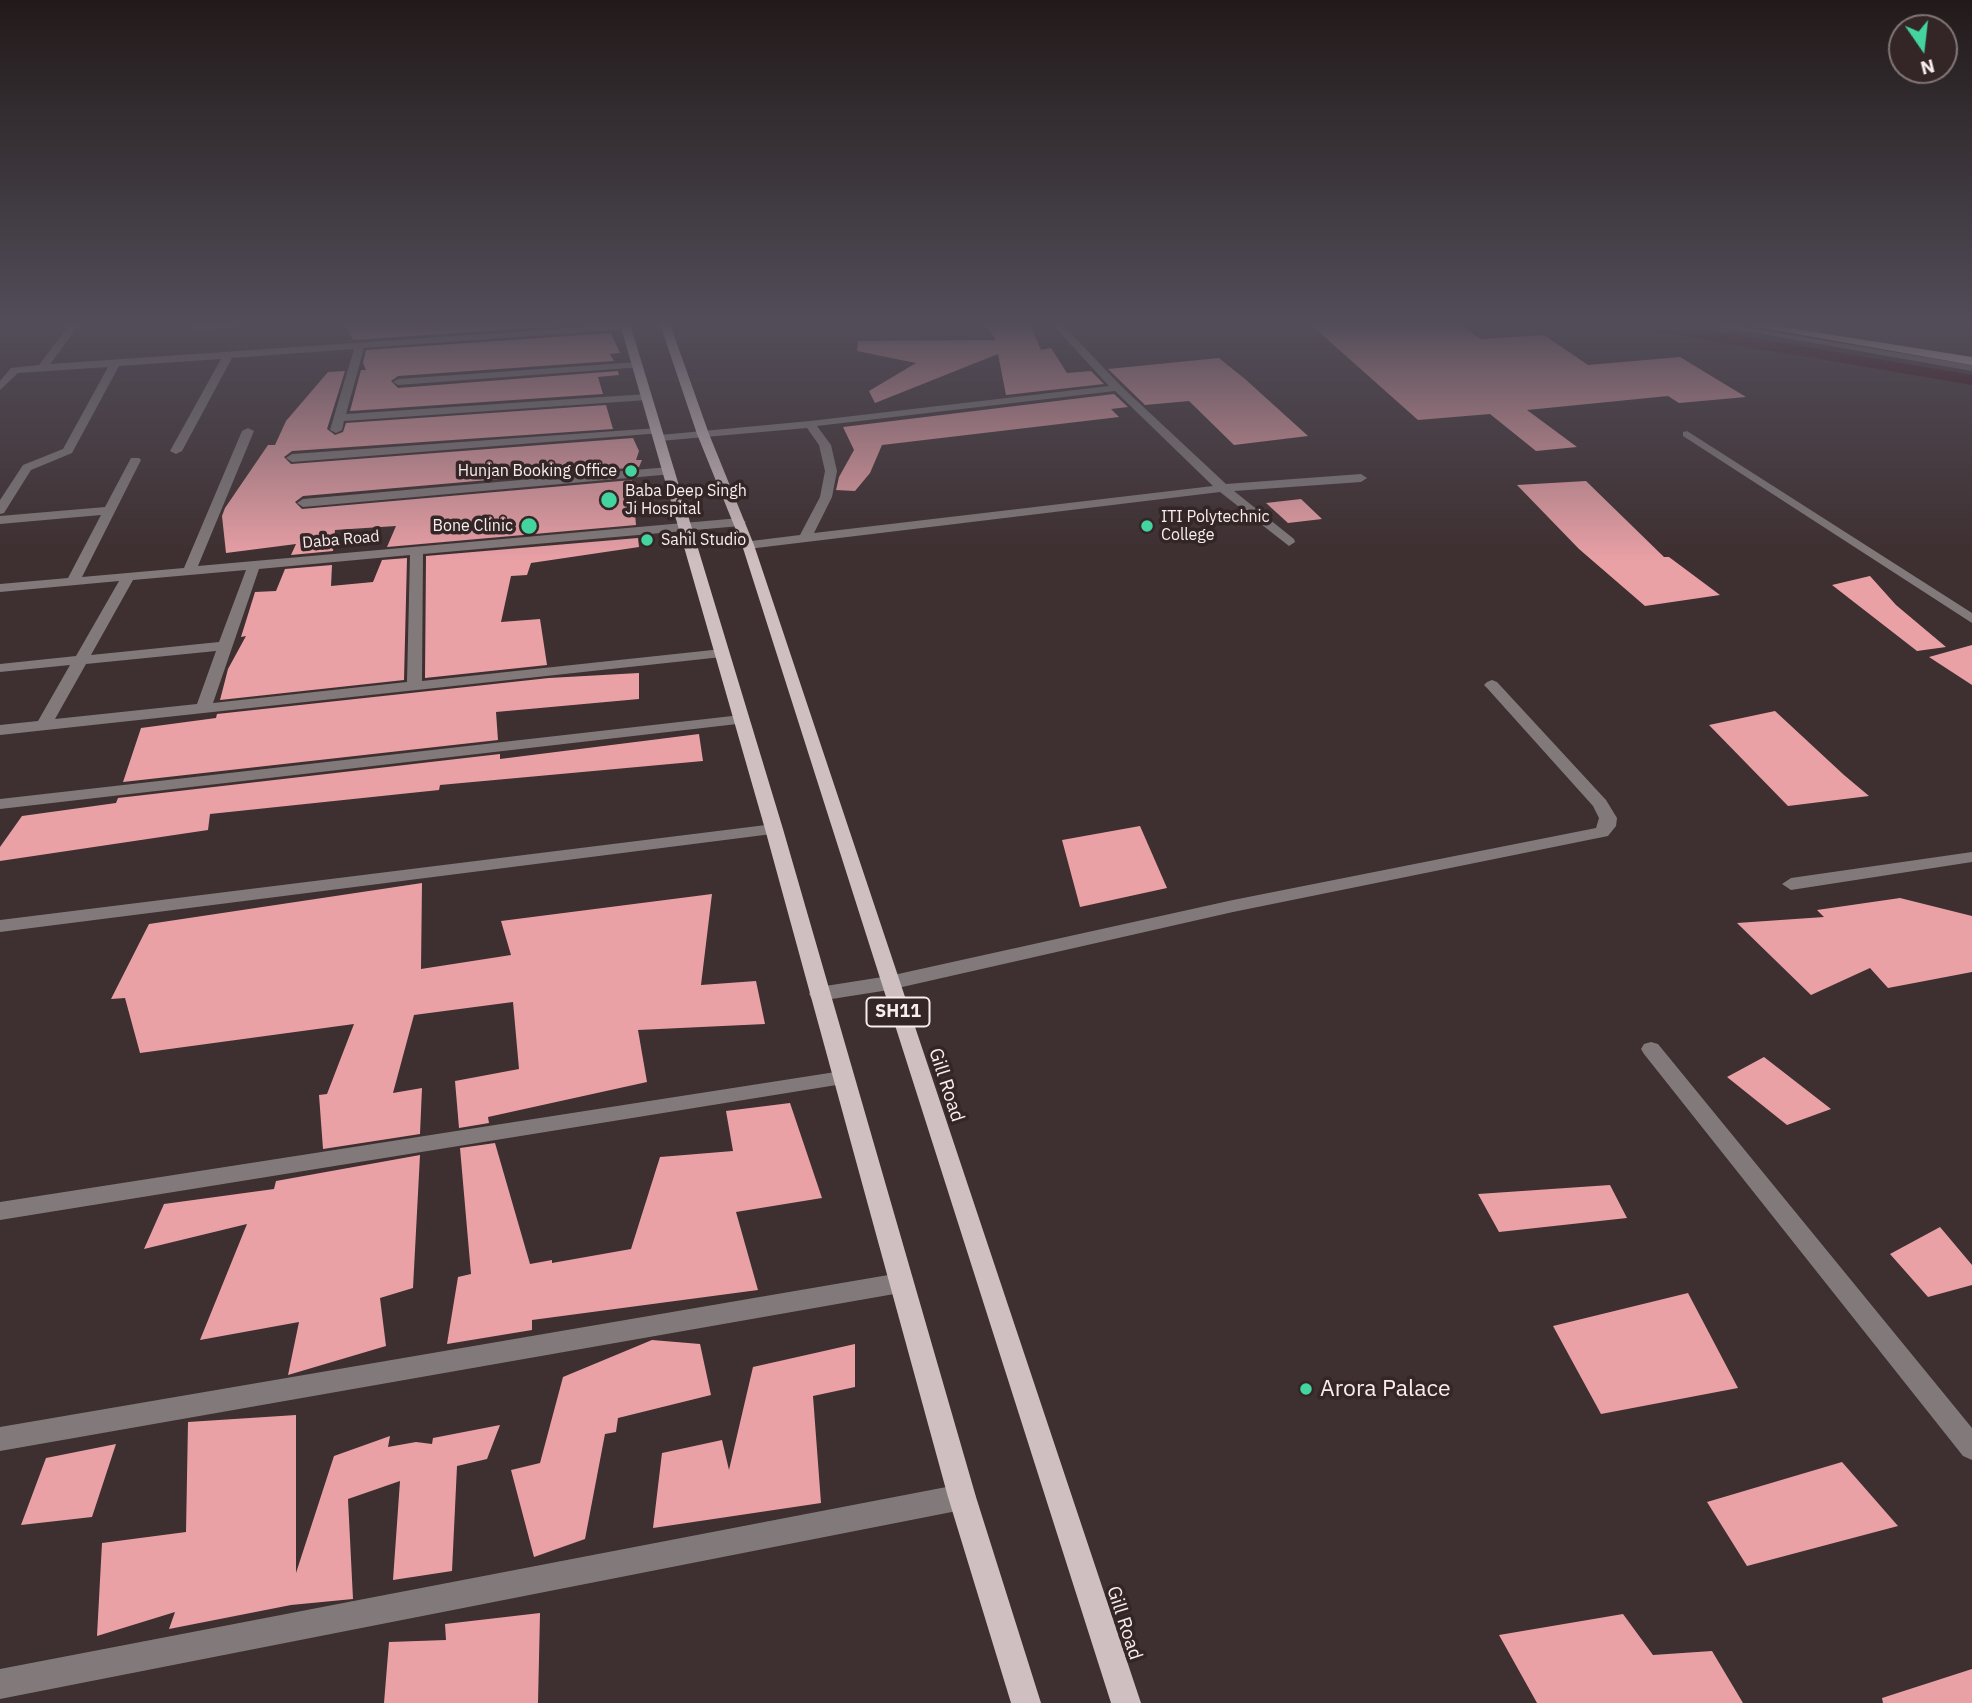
<!DOCTYPE html>
<html>
<head>
<meta charset="utf-8">
<style>
  body { margin:0 }
  #map { position:relative; width:1972px; height:1703px; overflow:hidden; background:#3e2f30; font-family:"IBM Plex Sans",sans-serif }
  canvas { display:block }
  .north { position:absolute; left:1888px; top:14px; width:70px; height:70px; box-sizing:border-box; background:#342626; border:2px solid #827676; border-radius:50%; rotate:166deg; font-size:19px; font-weight:700; line-height:28px; text-align:center; color:#f8edee }
  .north::after { content:''; display:block; margin:auto; width:24px; height:32px; background:#44d49f; clip-path:polygon(50% 0,100% 100%,50% 72%,0 100%) }
</style>
</head>
<body>
<div id="map">
<canvas width="1972" height="1703"></canvas>
<div class="north">N</div>
</div>
<script>
const context = document.querySelector('canvas').getContext('2d');
context.lineJoin = 'round';
function toPath(rows) {
  const path = new Path2D();
  for (const r of rows) {
    path.moveTo(r[0], r[1]);
    for (let i = 2; i < r.length; i += 2) path.lineTo(r[i], r[i + 1]);
  }
  return path;
}
function paint(path, color) {
  context.fillStyle = color;
  context.fill(path, 'evenodd');
}
function strokePath(path, color, width, dash) {
  context.strokeStyle = color;
  context.lineWidth = width;
  context.lineCap = dash ? 'butt' : 'round';
  context.setLineDash(dash || []);
  context.stroke(path);
}
function drawText(font, color, halo, rows, align = 'center') {
  context.font = font + ' "IBM Plex Sans",sans-serif';
  context.lineWidth = 7;
  context.setLineDash([]);
  context.textBaseline = 'middle';
  context.strokeStyle = halo;
  context.fillStyle = color;
  for (const [text, x, y, turn = 0] of rows) {
    context.save();
    context.translate(x, y);
    context.rotate((+turn || 0) * Math.PI / 180);
    context.textAlign = isNaN(turn) ? turn : align;
    if (halo) context.strokeText(text, 0, 0);
    context.fillText(text, 0, 0);
    context.restore();
  }
}
paint(toPath([
  [1635,324,1670,324,1972,375,1972,385,1643,329,1635,324]
]), '#35000a');
paint(toPath([
  [345,324,595,324,353,340],
  [985,324,1030,324,1041,350,1051,348,1067,373,1091,371,1104,384,1006,395,998,354,875,403,869,391,916,363,857,351,858,341,996,340],
  [1310,324,1459,324,1481,339,1544,335,1588,365,1680,357,1746,397,1679,403,1668,396,1527,410,1577,447,1536,451,1490,414,1418,420],
  [611,333,620,353,610,354,614,361,398,376,391,381,398,388,618,371,619,375,598,377,603,394,350,411,361,370,366,370,363,363,366,350],
  [1219,358,1245,379,1308,436,1234,445,1189,401,1145,405,1108,369],
  [345,371,327,429,335,435,343,432,346,423,606,405,613,429,292,451,284,457,291,464,633,438,639,451,636,460,642,460,639,467,303,496,295,502,302,509,632,480,636,525,387,547,396,526,335,530,333,551,291,555,296,544,226,553,222,516,225,508,268,445,275,445,286,421,328,372],
  [1114,394,1128,407,1111,409,1119,417,882,445,870,473,855,491,836,490,839,477,854,450,843,427],
  [1586,481,1664,557,1669,557,1720,595,1645,606,1579,549,1517,485],
  [1301,499,1322,519,1288,523,1266,503],
  [638,538,639,547,531,563,527,575,511,576,501,622,540,619,547,665,425,678,426,556],
  [407,558,404,680,220,700,228,669,246,636,241,637,255,592,276,591,285,569,332,565,331,586,373,582,382,560],
  [1870,576,1896,605,1946,647,1917,651,1832,585],
  [1972,645,1972,685,1929,657],
  [639,673,639,699,496,712,498,740,123,782,141,728,216,718,217,714,549,678],
  [1775,711,1844,775,1869,796,1788,806,1709,725],
  [699,734,703,761,440,785,439,790,210,814,208,830,0,861,0,847,22,816,116,803,118,798,500,754,500,759],
  [1140,826,1167,888,1080,907,1062,840],
  [422,883,421,969,511,955,501,921,712,894,701,985,756,981,765,1024,638,1030,647,1082,488,1117,489,1123,459,1128,455,1081,519,1069,513,1002,414,1015,393,1093,422,1088,420,1134,323,1149,319,1095,327,1094,354,1024,140,1053,125,998,111,999,149,924],
  [1900,898,1972,916,1972,972,1888,988,1870,968,1811,995,1737,923,1824,917,1817,910],
  [1764,1057,1831,1109,1787,1125,1727,1077],
  [790,1103,822,1198,736,1212,758,1290,532,1320,532,1330,447,1344,458,1277,471,1274,460,1148,495,1143,530,1264,552,1260,552,1263,631,1249,660,1157,733,1151,726,1111],
  [420,1155,413,1288,380,1298,386,1346,288,1375,299,1322,200,1340,247,1224,144,1249,164,1204,274,1189,276,1181],
  [1610,1185,1627,1218,1499,1232,1478,1194],
  [1940,1227,1972,1265,1972,1285,1928,1297,1890,1254],
  [1688,1293,1738,1388,1601,1414,1553,1326],
  [652,1340,700,1344,711,1395,618,1418,616,1432,605,1434,585,1539,534,1557,511,1470,540,1463,563,1377],
  [855,1344,855,1387,813,1396,821,1503,653,1528,662,1453,722,1440,729,1470,753,1367],
  [296,1415,296,1573,334,1456,390,1436,388,1447,416,1442,432,1444,433,1438,500,1425,487,1459,457,1466,452,1571,393,1580,400,1481,348,1499,353,1599,291,1605,169,1629,175,1612,97,1636,102,1543,186,1532,188,1422],
  [116,1444,92,1517,21,1525,46,1458],
  [1842,1462,1898,1526,1747,1566,1707,1502],
  [540,1613,538,1703,384,1703,389,1642,446,1640,445,1624],
  [1623,1614,1653,1655,1712,1651,1743,1703,1537,1703,1499,1635],
  [1972,1669,1972,1703,1883,1703,1882,1698]
]), '#eaa1a6');
paint(toPath([
  [70,324,80,324,50,364,627,324,630,325,630,329,364,348,346,414,647,394,652,397,647,400,344,421,342,430,336,433,330,430,354,349,232,358,182,451,176,454,170,451,221,359,119,366,72,453,31,470,4,513,0,514,0,500,23,465,63,449,108,367,18,373,0,390,0,381,11,368,39,365,70,324],
  [192,324,242,324,237,327,194,329,189,326,192,324],
  [1052,324,1062,324,1121,386,1226,484,1361,474,1367,478,1361,482,1234,491,1294,539,1295,542,1289,546,1220,492,748,549,742,545,743,542,800,535,820,497,825,471,819,445,807,428,660,441,654,438,660,435,810,421,1109,386,1052,324],
  [1115,391,1213,486,814,533,832,497,837,471,831,445,817,426,1115,391],
  [1706,324,1726,324,1972,365,1972,371,1706,324],
  [638,362,643,365,642,367,398,385,393,382,398,379,638,362],
  [248,428,254,431,198,566,740,518,746,522,740,526,423,554,422,681,722,649,729,653,722,657,0,735,0,725,38,721,70,665,0,672,0,664,76,656,119,581,0,592,0,584,68,578,101,515,0,524,0,516,105,507,131,458,139,458,141,460,82,577,184,568,242,431,248,428],
  [410,555,407,682,213,703,259,569,410,555],
  [246,570,219,642,91,655,133,580,246,570],
  [216,651,197,704,55,719,86,664,216,651],
  [658,428,662,429,662,433,292,462,286,458,292,454,658,428],
  [1687,431,1972,613,1972,623,1683,436,1683,432,1687,431],
  [669,467,675,471,673,474,303,507,297,503,303,499,669,467],
  [1492,680,1497,682,1606,800,1617,818,1616,826,1608,836,1233,912,889,990,819,1001,812,999,809,994,812,989,819,987,889,976,1233,900,1596,828,1599,818,1593,806,1487,688,1484,685,1487,682,1492,680],
  [741,715,746,717,749,720,746,723,0,809,0,799,741,715],
  [774,824,783,829,780,833,0,932,0,920,774,824],
  [1972,852,1972,862,1791,890,1782,884,1791,878,1972,852],
  [1651,1042,1658,1044,1972,1428,1972,1460,1963,1456,1644,1054,1641,1049,1644,1044,1651,1042],
  [842,1071,849,1073,852,1078,849,1083,0,1220,0,1202,842,1071],
  [900,1273,908,1276,912,1283,908,1290,900,1293,0,1451,0,1427,900,1273],
  [962,1484,972,1488,976,1497,972,1506,962,1510,0,1699,0,1669,962,1484]
]), '#827a7a');
paint(toPath([
  [620,324,630,324,783,829,976,1497,1041,1703,1011,1703,948,1497,765,829,620,324],
  [660,324,670,324,709,434,754,545,1141,1703,1111,1703,742,545,697,434,660,324]
]), '#d0bfc0');
paint(toPath([
  [1740,324,1765,324,1972,357,1972,365,1740,324]
]), '#eedbdb');
const sky = context.createLinearGradient(0, 0, 0, 562);
sky.addColorStop(0, '#221a1a');
sky.addColorStop(0.58, '#524d59');
sky.addColorStop(1, '#524d5900');
context.fillStyle = sky;
context.fillRect(0, 0, 1972, 562);
for (const [x, y, r, color] of [
  [631,471,7,"#44d49f"],
  [609,500,9,"#44d49f"],
  [529,526,9,"#44d49f"],
  [1147,526,7,"#44d49f"],
  [647,540,7,"#44d49f"],
  [1306,1389,7,"#44d49f"]
]) {
  const dot = new Path2D();
  dot.arc(x, y, r, 0, 2 * Math.PI);
  context.fillStyle = color;
  context.fill(dot);
  strokePath(dot, '#342626', 2.5);
}
drawText('16px', '#f8edee', '#342626', [
  ["Hunjan Booking Office",617,471,"right"],
  ["Baba Deep Singh",625,491],
  ["Ji Hospital",625,509],
  ["ITI Polytechnic",1161,517],
  ["College",1161,535],
  ["Bone Clinic",513,526,"right"],
  ["Sahil Studio",661,540]
], 'left');
drawText('16px', '#f8edee', '#342626', [
  ["Daba Road",341,540,-5]
]);
for (const [x, y, w] of [
  [898,1012,63]
]) {
  const box = new Path2D();
  box.roundRect(x - w / 2, y - 14.5, w, 29, 5);
  context.fillStyle = '#342626';
  context.fill(box);
  strokePath(box, '#f8edee', 2);
}
drawText('bold 18px', '#f8edee', null, [
  ["SH11",898,1012]
]);
drawText('19px', '#f8edee', '#342626', [
  ["Gill Road",946,1085,72],
  ["Gill Road",1124,1623,72]
]);
drawText('23px', '#f8edee', '#342626', [
  ["Arora Palace",1320,1389]
], 'left');
</script>
</body>
</html>
